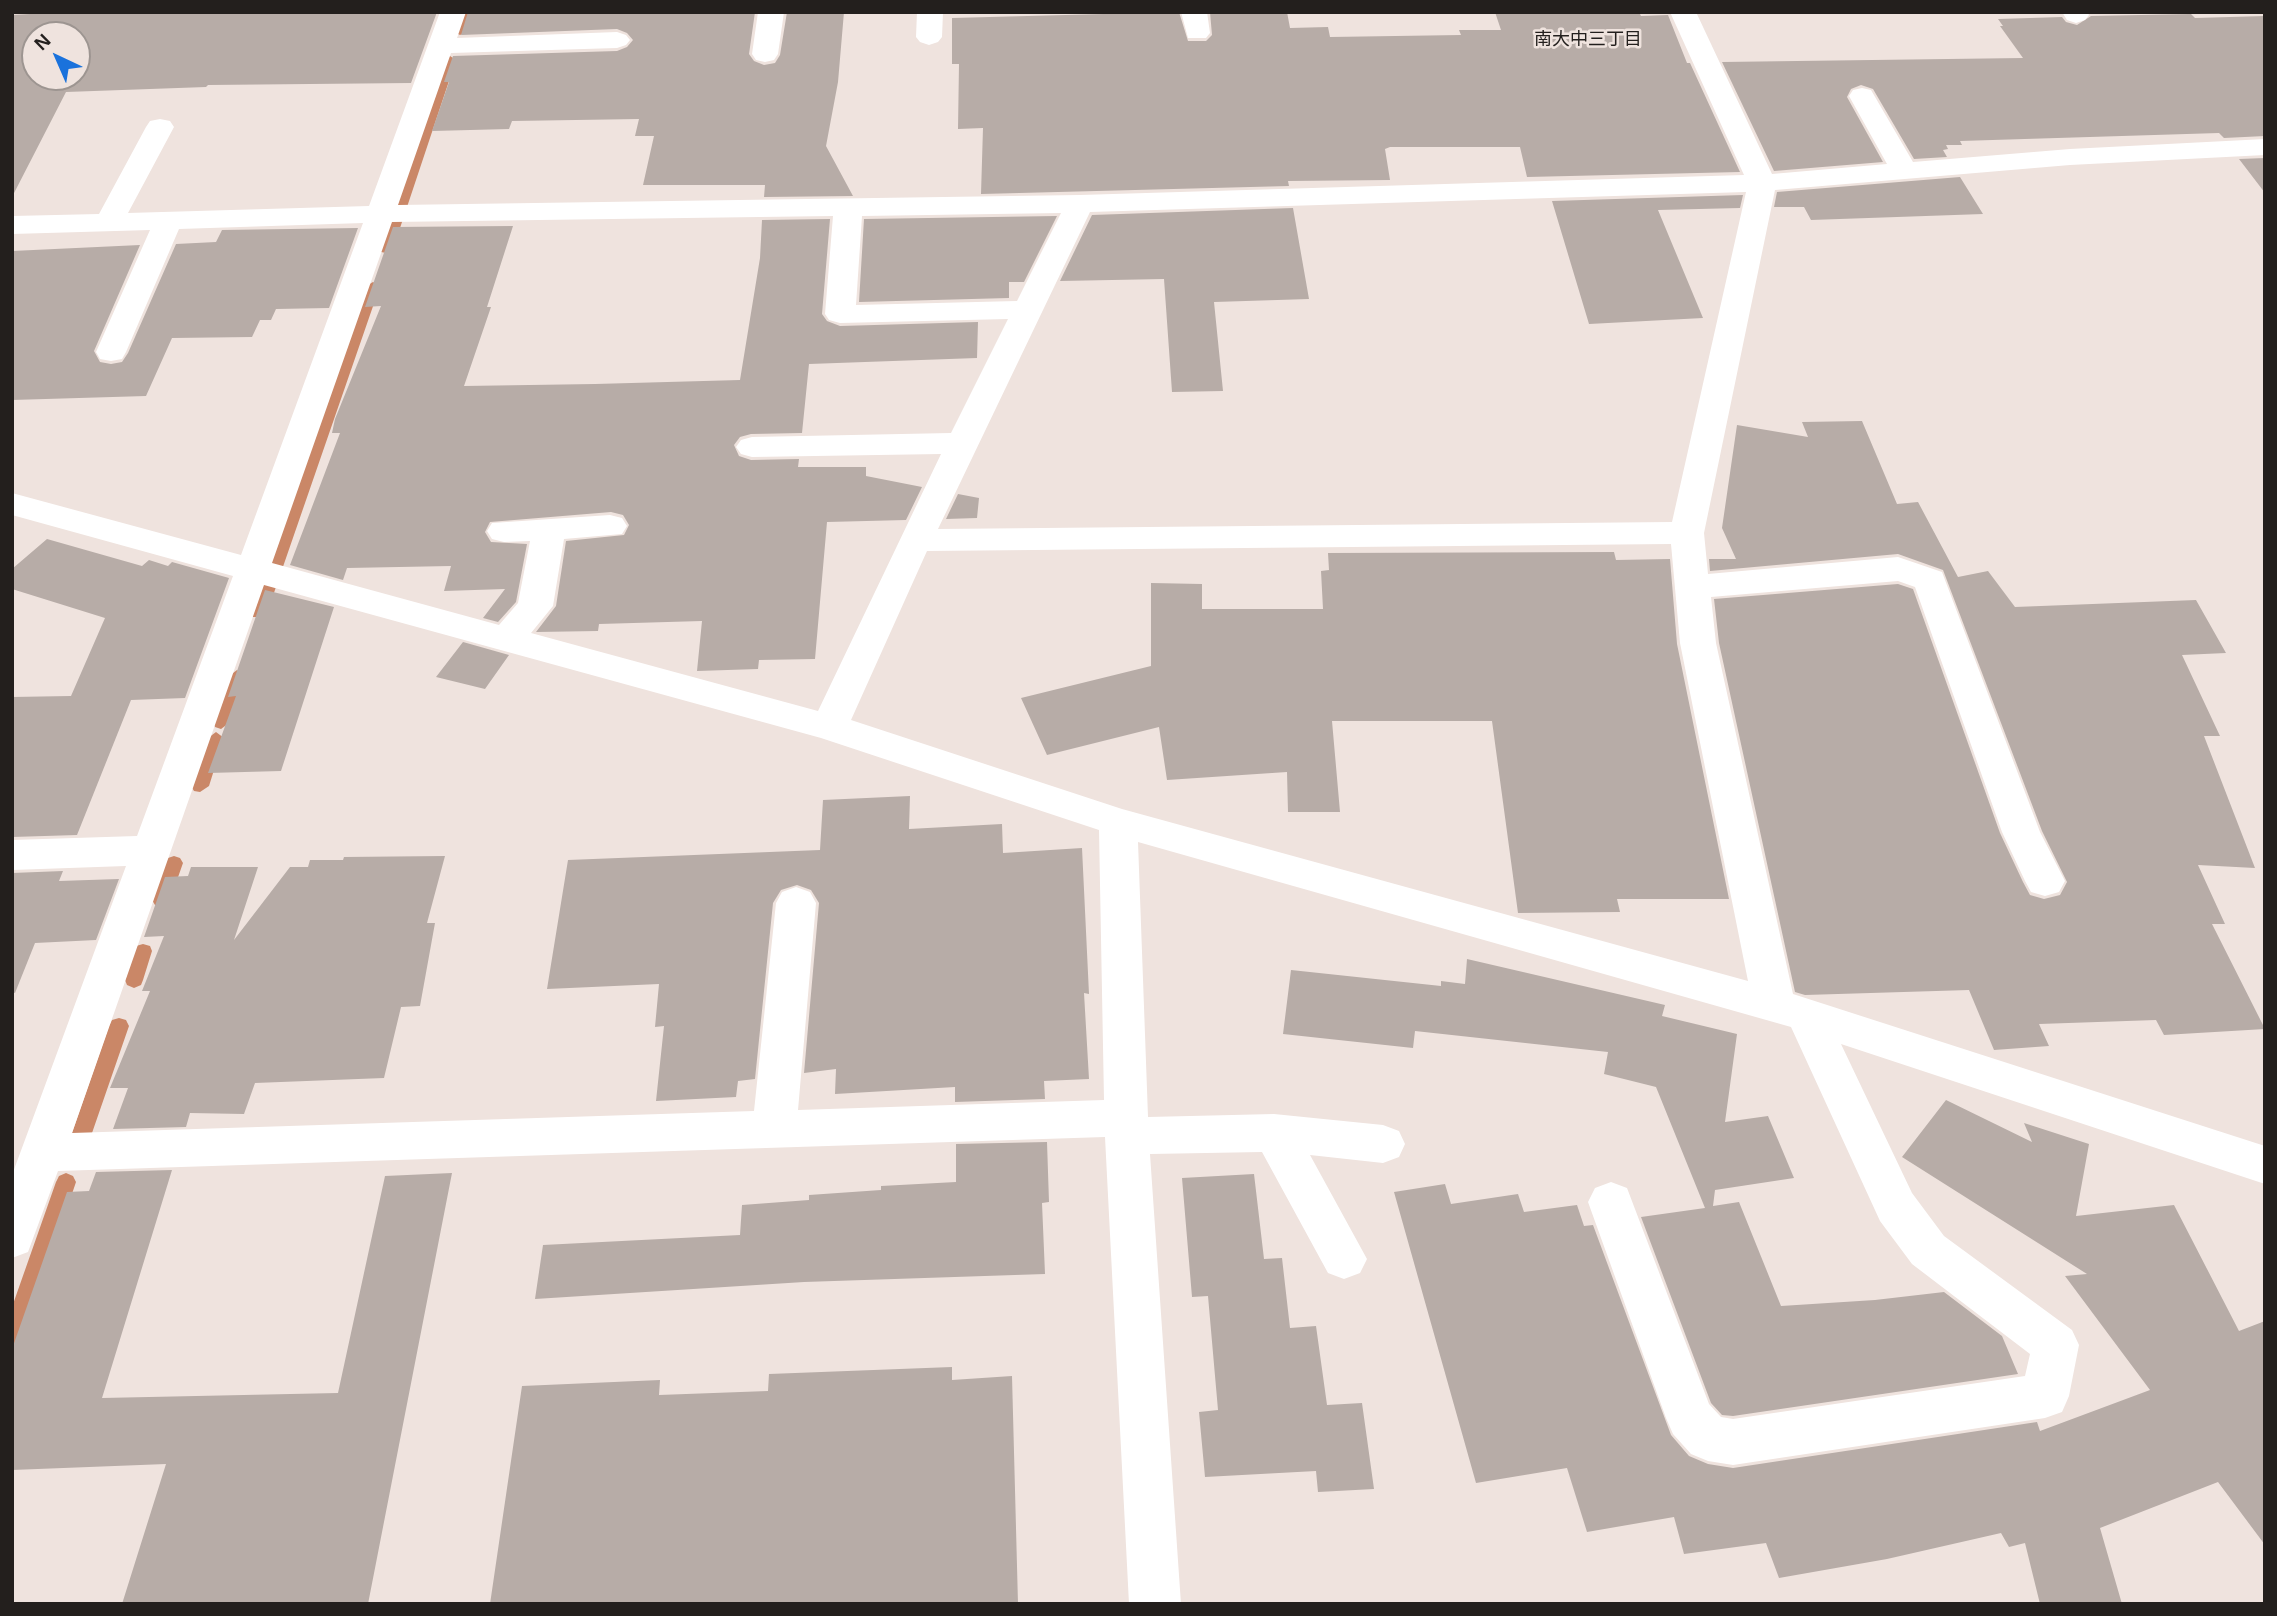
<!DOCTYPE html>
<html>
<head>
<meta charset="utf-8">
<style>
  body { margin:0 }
  #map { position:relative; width:2277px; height:1616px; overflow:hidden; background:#efe3de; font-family:Helvetica,sans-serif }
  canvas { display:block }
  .frame { position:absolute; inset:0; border:14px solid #231f1d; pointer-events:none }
  .north { position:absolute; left:21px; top:21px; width:70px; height:70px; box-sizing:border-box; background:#efe3de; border:2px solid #9d9591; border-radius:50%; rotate:316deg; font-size:19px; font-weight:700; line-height:28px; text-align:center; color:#231f1d }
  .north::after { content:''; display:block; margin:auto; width:24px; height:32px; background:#1a72dc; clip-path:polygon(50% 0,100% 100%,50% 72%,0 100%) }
</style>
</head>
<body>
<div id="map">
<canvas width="2277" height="1616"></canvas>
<div class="frame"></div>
<div class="north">N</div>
</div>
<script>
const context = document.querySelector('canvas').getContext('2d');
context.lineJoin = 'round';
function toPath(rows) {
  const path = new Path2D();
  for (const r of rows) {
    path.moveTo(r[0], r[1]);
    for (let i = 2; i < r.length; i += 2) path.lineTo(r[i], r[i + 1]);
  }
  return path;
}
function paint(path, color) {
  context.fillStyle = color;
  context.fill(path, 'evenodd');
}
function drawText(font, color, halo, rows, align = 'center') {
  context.font = font + ' Helvetica,"Noto Sans JP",sans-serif';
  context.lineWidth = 5;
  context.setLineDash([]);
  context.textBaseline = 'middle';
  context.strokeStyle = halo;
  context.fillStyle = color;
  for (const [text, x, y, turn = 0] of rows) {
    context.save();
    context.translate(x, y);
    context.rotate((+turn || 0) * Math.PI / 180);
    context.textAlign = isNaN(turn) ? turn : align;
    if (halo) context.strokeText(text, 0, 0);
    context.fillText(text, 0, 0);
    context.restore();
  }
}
paint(toPath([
  [461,12,473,12,466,32,460,35,454,32,461,12],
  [450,56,456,60,393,249,386,253,381,252,379,249,444,60,450,56],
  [373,282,380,286,267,613,265,617,253,617,251,613,366,286,373,282],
  [237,670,245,676,229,723,221,729,215,727,213,723,229,676,237,670],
  [216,732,224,738,209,786,200,792,194,791,191,786,208,738,216,732],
  [174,856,180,858,183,863,170,900,167,905,161,907,155,905,152,900,165,863,168,858,174,856],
  [143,944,150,946,152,951,143,980,141,985,134,988,127,985,125,980,134,951,136,946,143,944],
  [119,1018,126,1020,129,1026,92,1133,89,1139,82,1141,75,1139,72,1133,109,1026,112,1020,119,1018],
  [66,1173,73,1176,76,1182,23,1339,20,1346,12,1349,12,1307,56,1182,59,1176,66,1173]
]), '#ca8767');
paint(toPath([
  [65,12,437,12,411,83,208,85,206,87,66,92,12,197,12,15],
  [35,35,77,35,77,77,35,77],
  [468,12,755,12,749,54,754,61,764,65,775,63,780,55,787,12,844,12,838,82,826,146,853,196,764,197,765,185,643,185,654,136,635,136,639,119,512,121,509,129,432,131,449,82,444,82,453,56,617,51,627,47,633,40,627,33,617,29,461,35],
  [1179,12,1188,41,1206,41,1212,35,1210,12,1287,12,1290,28,1328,27,1330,37,1461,35,1459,30,1501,30,1495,12,1639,12,1641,16,1668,15,1687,63,1690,63,1740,172,1527,177,1520,147,1390,147,1385,149,1390,180,1288,181,1289,186,981,194,983,128,958,129,959,64,952,64,952,18],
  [2191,14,2195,18,2265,16,2265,136,2224,138,2219,133,1960,141,1962,145,1946,145,1948,149,1943,150,1947,157,1914,159,1873,89,1861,85,1851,89,1847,97,1883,162,1774,171,1722,62,2023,58,2000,26,2003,26,1998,19,2062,17,2066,22,2077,25,2091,16],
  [2265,158,2265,193,2239,159],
  [1960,177,1983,214,1811,220,1804,207,1774,207,1777,192],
  [1743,195,1740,208,1658,210,1703,318,1589,324,1552,201],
  [1293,208,1309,299,1214,302,1223,391,1172,392,1164,279,1060,281,1092,215],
  [1057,216,1024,282,1009,282,1009,298,859,302,864,219],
  [830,219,822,314,827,321,840,326,978,322,977,358,809,364,802,433,751,434,740,437,734,445,739,456,751,460,799,459,798,467,866,467,866,476,922,487,906,520,827,522,815,659,759,660,758,669,697,671,702,621,599,624,598,631,536,632,556,606,566,541,624,535,629,525,623,515,611,512,490,522,485,532,491,542,527,544,516,602,498,622,483,618,505,589,444,591,451,566,347,568,343,580,290,565,340,433,332,433,335,419,381,306,365,307,393,227,513,226,487,307,491,307,464,386,595,384,740,380,760,258,762,220],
  [358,228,329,308,276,309,271,320,260,320,252,337,172,338,146,396,12,400,12,251,140,245,94,351,100,362,111,364,122,362,128,353,176,244,216,242,222,230],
  [1862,421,1897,504,1918,502,1958,577,1988,571,2015,607,2196,600,2226,653,2182,655,2220,736,2204,736,2255,868,2198,865,2225,924,2212,924,2265,1029,2164,1035,2156,1020,2039,1024,2049,1046,1994,1050,1969,990,1805,995,1795,992,1719,643,1714,599,1898,584,1913,589,2000,833,2023,882,2030,895,2044,899,2060,895,2067,882,2042,831,1943,570,1898,554,1710,571,1709,559,1736,559,1722,528,1737,425,1808,437,1802,422],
  [958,494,979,498,977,518,946,519],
  [47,539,142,566,149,560,168,566,172,562,229,578,185,698,131,700,77,835,12,837,12,697,71,696,105,618,12,589,12,569],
  [1614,552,1616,560,1670,559,1677,644,1729,899,1617,899,1620,912,1518,913,1492,721,1332,721,1340,812,1288,812,1287,772,1167,780,1159,727,1047,755,1021,698,1151,666,1151,583,1202,584,1202,609,1323,609,1321,571,1329,570,1328,553],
  [265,590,334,607,281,771,208,773,236,696,228,697],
  [463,642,509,655,485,689,436,677],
  [910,796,909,829,1002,824,1003,853,1082,848,1089,994,1084,993,1089,1079,1044,1081,1045,1099,955,1102,955,1087,835,1094,836,1069,804,1073,819,903,811,890,797,885,781,890,773,903,755,1079,738,1081,736,1097,656,1101,664,1026,655,1027,659,984,547,989,568,860,820,850,823,800],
  [445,856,427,923,435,923,420,1006,401,1007,384,1078,255,1083,244,1114,190,1113,186,1127,113,1129,128,1088,110,1088,150,991,142,991,164,936,144,937,165,877,188,876,191,867,258,867,234,940,290,867,308,867,310,860,343,860,344,857],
  [63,871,59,881,119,879,96,940,35,943,15,993,12,992,12,873],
  [1467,959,1665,1005,1662,1016,1737,1034,1725,1122,1768,1116,1794,1178,1715,1190,1713,1206,1739,1202,1781,1306,1875,1300,1944,1292,2002,1336,2018,1374,1733,1416,1722,1415,1711,1403,1641,1217,1705,1208,1656,1087,1604,1074,1608,1052,1415,1031,1413,1048,1283,1034,1291,970,1441,986,1441,981,1465,984],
  [1946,1100,2032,1142,2024,1123,2089,1144,2076,1216,2174,1205,2239,1331,2265,1321,2265,1545,2218,1482,2100,1528,2122,1604,2040,1604,2025,1543,2009,1547,2001,1533,1887,1559,1779,1578,1766,1543,1684,1554,1674,1517,1587,1532,1567,1468,1476,1483,1394,1192,1445,1184,1451,1204,1518,1194,1524,1212,1577,1205,1584,1226,1593,1225,1671,1435,1689,1456,1708,1464,1733,1468,2037,1422,2040,1431,2150,1390,2065,1276,2087,1274,1902,1157],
  [1047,1142,1049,1202,1042,1203,1045,1274,804,1282,535,1299,543,1245,740,1235,742,1205,809,1200,809,1195,881,1190,881,1186,956,1182,956,1144],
  [172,1170,102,1398,338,1393,385,1176,452,1173,368,1604,122,1604,166,1464,12,1470,12,1349,67,1192,89,1191,96,1172],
  [1254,1174,1264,1259,1282,1258,1290,1328,1316,1326,1327,1405,1362,1403,1374,1489,1318,1492,1316,1471,1205,1477,1199,1412,1218,1410,1208,1296,1192,1297,1182,1178],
  [952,1367,952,1380,1012,1376,1018,1604,490,1604,522,1386,660,1380,659,1395,768,1391,769,1374]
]), '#b7aca7');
paint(toPath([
  [440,12,466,12,457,38,617,32,626,35,630,40,626,45,617,48,451,53,398,205,1080,195,1744,175,1670,12,1696,12,1772,174,1887,164,1849,96,1853,90,1862,88,1871,90,1913,162,2070,149,2265,139,2265,155,2070,165,1775,190,1704,533,1708,574,1898,557,1942,572,2040,832,2065,881,2059,892,2045,896,2031,892,2025,881,2002,832,1915,587,1898,581,1711,597,1716,643,1793,994,2265,1146,2265,1184,1841,1044,1912,1193,1944,1236,2072,1330,2079,1345,2069,1396,2062,1412,2045,1418,1733,1465,1708,1461,1691,1454,1673,1434,1666,1418,1588,1202,1595,1188,1611,1182,1627,1188,1709,1404,1721,1417,1733,1419,2025,1376,2030,1354,1912,1264,1880,1221,1791,1027,1138,842,1148,1117,1274,1114,1383,1125,1399,1131,1405,1144,1399,1157,1383,1163,1310,1155,1367,1259,1360,1273,1344,1279,1328,1273,1262,1152,1150,1154,1181,1604,1129,1604,1105,1137,58,1171,28,1252,12,1258,12,1175,126,866,12,870,12,840,137,836,233,576,12,515,12,493,241,555,363,223,179,229,126,352,122,359,111,361,100,359,96,352,150,230,12,234,12,216,99,214,146,127,150,121,160,119,170,121,174,127,128,213,369,206,440,12],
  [1746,192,1672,522,938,529,1090,212,1746,192],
  [1061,213,1017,301,856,305,862,216,1061,213],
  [833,216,825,314,829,320,840,323,1008,319,951,433,752,437,741,440,736,447,741,454,752,457,941,454,818,711,531,633,553,606,564,539,622,534,627,526,622,518,610,515,492,523,487,531,492,539,504,542,530,541,518,603,499,625,272,563,392,222,833,216],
  [1671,544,1680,643,1748,981,1122,809,851,720,927,551,1671,544],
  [264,585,821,738,1099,830,1104,1100,798,1110,816,903,810,892,796,887,782,892,776,903,754,1111,72,1133,264,585],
  [758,12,784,12,778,54,774,60,765,62,756,60,752,54,758,12],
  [917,12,943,12,942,37,938,42,929,45,920,42,916,37,917,12],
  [1181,12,1207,12,1210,33,1206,38,1188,38,1181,12],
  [2062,12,2087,12,2089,15,2085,20,2076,23,2067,20,2062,12]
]), '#fff');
drawText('18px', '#231f1d', '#efe3de', [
  ["南大中三丁目",1588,40]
]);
</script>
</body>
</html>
